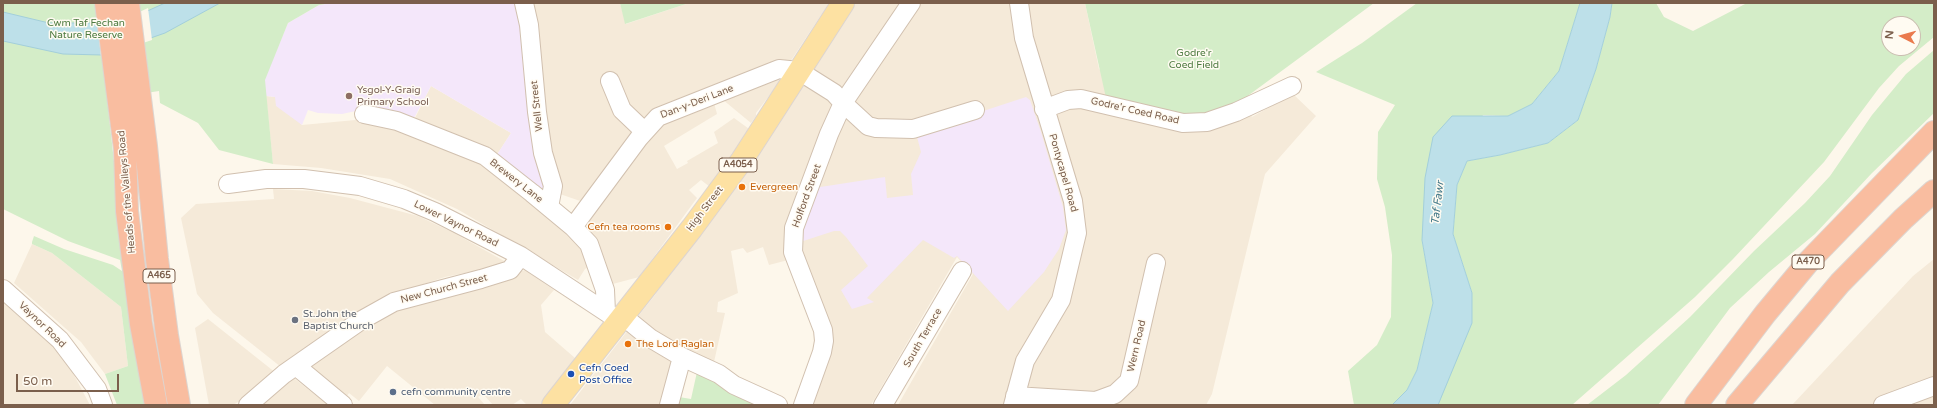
<!DOCTYPE html>
<html>
<head>
<meta charset="utf-8">
<style>
  body { margin:0 }
  #map { position:relative; width:1937px; height:408px; overflow:hidden; background:#fdf7eb; font-family:"Varela Round",sans-serif }
  canvas { display:block }
  .frame { position:absolute; inset:0; border:4px solid #7b5f4c; pointer-events:none }
  .north { position:absolute; left:1881px; top:16px; width:40px; height:40px; box-sizing:border-box; background:#fffbf2; border:1px solid #cabdb0; border-radius:50%; rotate:276deg; font-size:11px; font-weight:700; line-height:16px; text-align:center; color:#7b5f4c }
  .north::after { content:''; display:block; margin:auto; width:14px; height:18px; background:#ea7a4d; clip-path:polygon(50% 0,100% 100%,50% 72%,0 100%) }
  .scale { position:absolute; left:16px; top:374px; width:103px; height:18px; box-sizing:border-box; border:2px solid #7b5f4c; border-top:0; padding-left:5px; font-size:12px; line-height:14px; white-space:nowrap; color:#7b5f4c; -webkit-text-stroke:3px #fffbf2; paint-order:stroke }
</style>
</head>
<body>
<div id="map">
<canvas width="1937" height="408"></canvas>
<div class="frame"></div>
<div class="north">N</div>
<div class="scale">50 m</div>
</div>
<script>
const context = document.querySelector('canvas').getContext('2d');
context.lineJoin = 'round';
function paint(path, color) {
  context.fillStyle = color;
  context.fill(path, 'evenodd');
}
function toPath(rows) {
  const path = new Path2D();
  for (const r of rows) {
    path.moveTo(r[0], r[1]);
    for (let i = 2; i < r.length; i += 2) path.lineTo(r[i], r[i + 1]);
  }
  return path;
}
function strokePath(path, color, width, dash) {
  context.strokeStyle = color;
  context.lineWidth = width;
  context.lineCap = dash ? 'butt' : 'round';
  context.setLineDash(dash || []);
  context.stroke(path);
}
function drawText(font, color, halo, rows, align = 'center') {
  context.font = font + ' "Varela Round",sans-serif';
  context.lineWidth = 3;
  context.setLineDash([]);
  context.textBaseline = 'middle';
  context.strokeStyle = halo;
  context.fillStyle = color;
  for (const [text, x, y, turn = 0] of rows) {
    context.save();
    context.translate(x, y);
    context.rotate((+turn || 0) * Math.PI / 180);
    context.textAlign = isNaN(turn) ? turn : align;
    if (halo) context.strokeText(text, 0, 0);
    context.fillText(text, 0, 0);
    context.restore();
  }
}
paint(toPath([
  [528,3,620,3,626,24,689,3,829,3,790,62,636,132,583,202,560,194,545,143],
  [850,3,1085,3,1099,69,1186,131,1204,131,1248,111,1252,117,1293,94,1316,116,1265,174,1212,394,1206,405,898,405,973,274,957,257,871,405,807,405,826,346,792,259,769,265,763,247,747,253,743,248,731,251,738,293,718,302,717,312,725,313,714,362,680,351,636,319,655,295],
  [778,76,782,79,756,113,756,116,751,123,722,99],
  [431,86,511,133,496,156,415,118],
  [266,96,276,97,302,125,366,119,462,155,480,164,483,163,573,236,592,265,585,269,578,280,457,209,390,179,321,168,273,164],
  [713,99,717,114,664,146,677,169,688,163,687,161,718,143,714,132,734,118,752,131,710,187,701,180,689,190,697,198,639,277,609,285,587,221,650,128],
  [273,189,312,191,350,198,418,216,454,233,506,262,504,265,445,277,400,292,281,367,213,313,197,294,181,218,196,204,274,199],
  [32,244,52,253,121,307,128,366,105,374,81,342,14,283],
  [1934,259,1934,405,1792,405,1913,276],
  [525,270,554,290,541,305,545,332,575,358,572,365,541,405,527,405,521,399,512,405,493,405,483,394,478,397,485,405,435,405,387,366,359,401,349,393,347,396,316,373,311,371,311,365,373,318],
  [3,302,58,351,68,364,90,405,3,405],
  [208,319,276,373,269,383,233,405,209,405,195,328],
  [628,330,674,358,663,405,570,405],
  [291,378,295,379,328,405,261,405]
]), '#f5ead9');
paint(toPath([
  [331,3,517,3,548,184,540,190,496,156,511,133,431,86,413,120,369,108,342,114,318,113,308,110,302,125,276,106,275,97,266,96,264,80,288,23,319,5],
  [1026,97,1030,100,1041,132,1063,207,1066,230,1059,249,1044,272,1008,311,957,256,954,258,923,240,867,298,874,302,852,309,841,290,868,266,846,237,840,231,834,231,797,243,814,188,885,177,887,198,913,195,911,174,921,152,916,133]
]), '#f4e7fa');
paint(toPath([
  [3,3,331,3,319,5,288,23,265,80,273,164,219,150,198,123,160,103,159,91,107,99,130,305,145,405,117,405,105,374,128,366,121,307,52,253,32,244,32,242,34,236,64,249,113,265,122,271,120,260,68,241,3,209],
  [620,3,689,3,625,24],
  [1085,3,1374,3,1234,106,1203,115,1181,116,1106,98],
  [1417,3,1580,3,1559,71,1532,104,1508,116,1483,115,1422,240,1433,303,1417,370,1407,390,1392,405,1354,405,1348,371,1377,345,1391,317,1392,255,1385,207,1377,179,1378,132,1395,105,1316,72,1362,43],
  [1612,3,1656,3,1664,17,1693,31,1747,3,1934,3,1934,37,1899,66,1879,88,1824,162,1733,259,1695,297,1572,405,1438,405,1472,293,1453,234,1457,185,1467,161,1500,155,1548,143,1578,120,1596,69,1610,17],
  [1889,24,1913,24,1913,48,1889,48],
  [1934,50,1934,113,1872,173,1815,234,1769,272,1730,308,1658,405,1587,405,1626,375,1690,317,1754,251,1805,203,1830,176,1872,115,1906,74],
  [697,372,769,405,678,405,679,397,691,399]
]), '#d4edc8');
const water = toPath([
  [165,3,220,3,165,33,102,55,63,54,3,41,3,12,49,23,121,23,165,3],
  [1580,3,1612,3,1610,17,1596,69,1578,120,1548,143,1500,155,1467,161,1457,185,1453,234,1472,293,1472,323,1438,405,1392,405,1407,390,1417,370,1433,303,1422,240,1425,178,1433,137,1452,116,1508,116,1532,104,1559,71,1580,3]
]);
paint(water, '#bde0e9');
strokePath(water, '#a3cfdb', 1);
paint(toPath([
  [148,8,152,40,101,57,97,21,120,21]
]), '#fdf7eb');
const minor = toPath([
  [524,3,529,25,537,112,543,153,553,186,549,207],
  [610,81,622,110,644,131],
  [1044,109,1068,100,1081,99,1183,123,1207,122,1236,112,1292,86],
  [364,114,397,121,485,156,532,193,573,227,589,244,605,290,606,312],
  [228,184,266,179,304,179,360,186,404,199,435,212,521,256,612,316,629,321,650,338,682,357,719,374,734,385,778,405],
  [573,227,639,138,658,117,779,69,799,71,834,93,843,103,868,126,876,128,913,129,975,110],
  [3,289,60,340,97,389,103,405],
  [296,366,343,405],
  [1015,396,1096,401,1115,394,1129,381,1156,263],
  [248,405,284,374,360,321,394,302,481,279,510,270,521,256],
  [669,405,682,357],
  [803,405,822,352,824,341,823,330,793,252,794,228,829,134,843,103,911,3],
  [883,405,962,271],
  [1013,405,1025,361,1061,300,1077,233,1073,201,1024,38,1019,3],
  [1883,405,1934,386]
]);
const major = toPath([
  [553,405,692,228,742,160,843,3]
]);
const highway = toPath([
  [106,3,125,149,127,211,141,324,156,405],
  [128,3,146,146,157,259,167,335,179,405],
  [1696,405,1765,314,1810,260,1934,132],
  [1737,405,1840,283,1903,219,1934,191]
]);
strokePath(minor, '#d1c0af', 20);
strokePath(major, '#ddd5d0', 24);
strokePath(highway, '#ddd5d0', 24);
strokePath(minor, '#fff', 18);
strokePath(major, '#fde1a2', 22);
strokePath(highway, '#f9bda0', 22);
for (const [x, y, r, color] of [
  [349,96,4,"#8d6e63"],
  [742,187,4,"#e8710a"],
  [668,227,4,"#e8710a"],
  [295,320,4,"#6b7280"],
  [628,344,4,"#e8710a"],
  [571,374,4,"#1a4fb4"],
  [393,392,4,"#5c6f8a"]
]) {
  const dot = new Path2D();
  dot.arc(x, y, r, 0, 2 * Math.PI);
  context.fillStyle = color;
  context.fill(dot);
  strokePath(dot, '#fffbf2', 1.5);
}
for (const [x, y, w] of [
  [738,165,38],
  [1808,262,32],
  [159,276,32]
]) {
  const box = new Path2D();
  box.roundRect(x - w / 2, y - 7, w, 14, 3);
  context.fillStyle = '#fffbf2';
  context.fill(box);
  strokePath(box, '#7b5f4c', 1);
}
drawText('bold 9px', '#7b5f4c', null, [
  ["A4054",738,165],
  ["A470",1808,262],
  ["A465",159,276]
]);
drawText('10px', '#4d7a40', '#fffbf2', [
  ["Cwm Taf Fechan",86,23],
  ["Nature Reserve",86,35],
  ["Godre'r",1194,53],
  ["Coed Field",1194,65]
]);
drawText('10px', '#785e54', '#fffbf2', [
  ["Ysgol-Y-Graig",357,90],
  ["Primary School",357,102]
], 'left');
drawText('10px', '#7b5f4c', '#fffbf2', [
  ["Dan-y-Deri Lane",697,102,-21],
  ["Well Street",537,106,-96],
  ["Godre'r Coed Road",1135,111,13],
  ["Pontycapel Road",1063,173,74],
  ["Brewery Lane",516,181,38],
  ["Heads of the Valleys Road",127,192,-95],
  ["Holford Street",807,196,-70],
  ["High Street",705,209,-53],
  ["Lower Vaynor Road",456,224,26],
  ["New Church Street",444,289,-15],
  ["Vaynor Road",42,325,44],
  ["South Terrace",923,338,-60],
  ["Wern Road",1137,346,-77]
]);
drawText('10px', '#c56008', '#fffbf2', [
  ["Evergreen",750,187],
  ["Cefn tea rooms",660,227,"right"],
  ["The Lord Raglan",636,344]
], 'left');
drawText('10px', '#5b616d', '#fffbf2', [
  ["St.John the",303,314],
  ["Baptist Church",303,326]
], 'left');
drawText('10px', '#164399', '#fffbf2', [
  ["Cefn Coed",579,368],
  ["Post Office",579,380]
], 'left');
drawText('10px', '#4e5e75', '#fffbf2', [
  ["cefn community centre",401,392]
], 'left');
drawText('italic 11px', '#417787', '#fffbf2', [
  ["Taf Fawr",1438,203,-83]
]);
</script>
</body>
</html>
